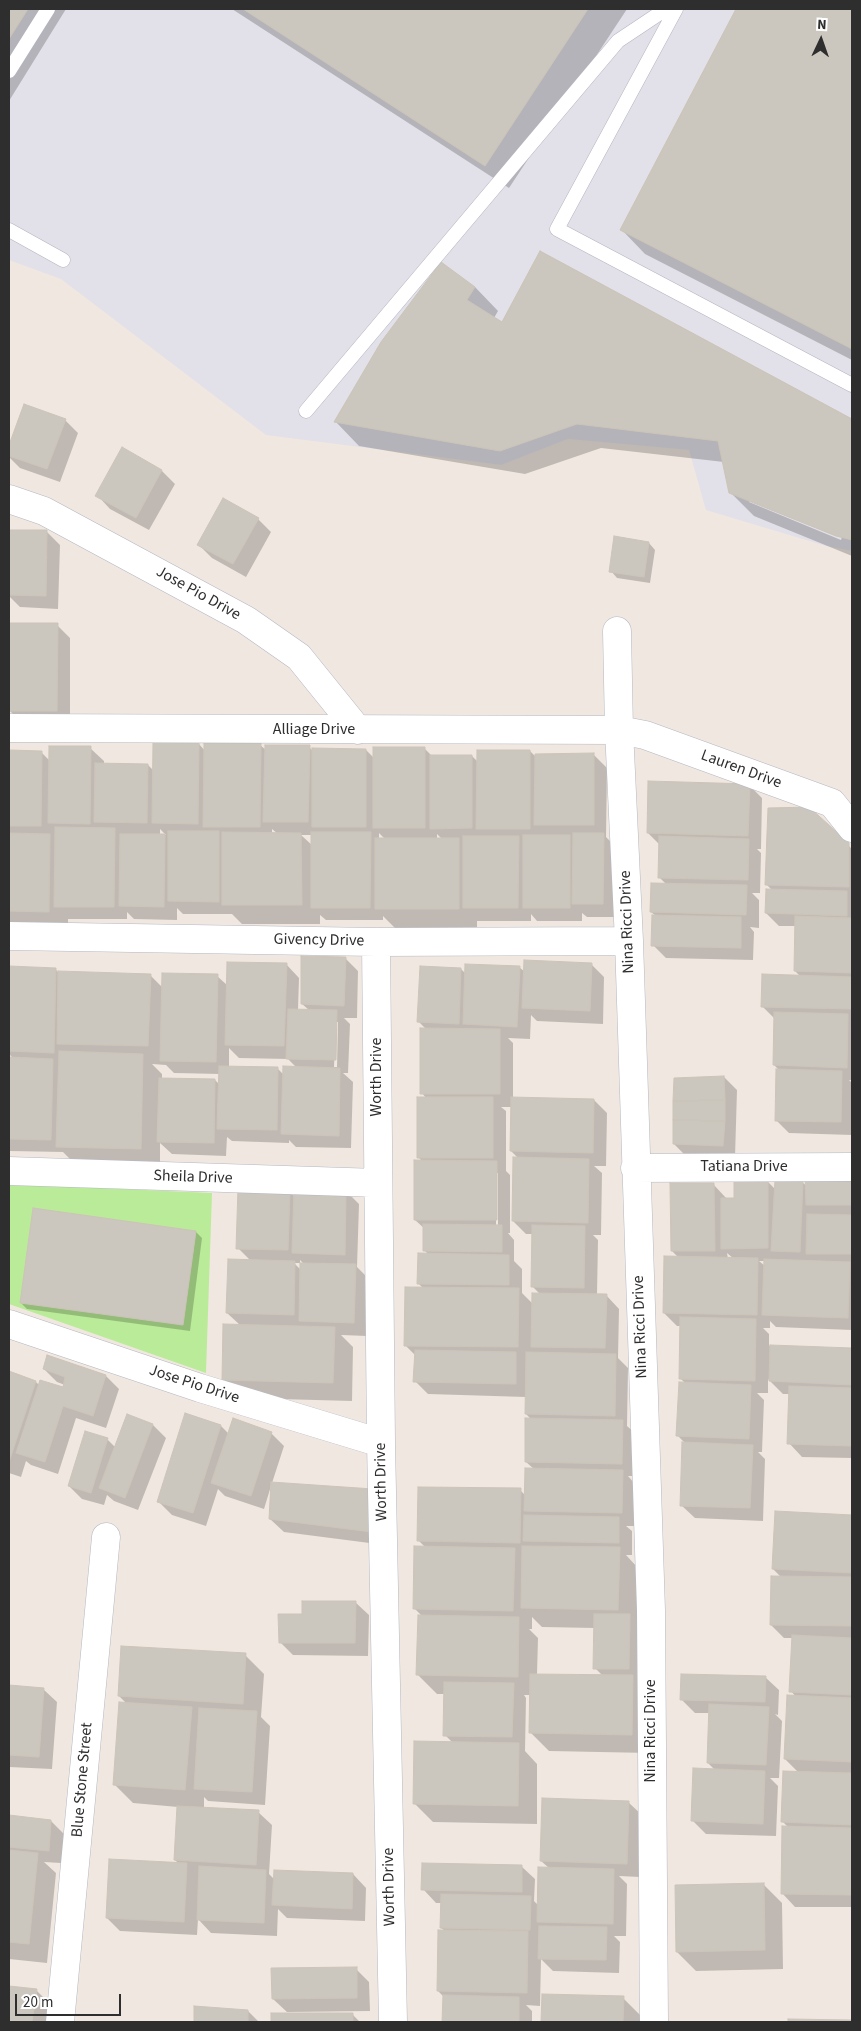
<!DOCTYPE html>
<html>
<head>
<meta charset="utf-8">
<style>
  body { margin:0 }
  #map { position:relative; width:861px; height:2031px; overflow:hidden; background:#f0e8e0; font-family:"Source Sans 3",sans-serif }
  canvas { display:block }
  .frame { position:absolute; inset:0; border:10px solid #2e2e2e; pointer-events:none }
  .north { position:absolute; left:796px; top:15px; width:50px; height:50px; -webkit-text-stroke:4px #fff; paint-order:stroke; rotate:3deg; font-size:14px; font-weight:700; line-height:20px; text-align:center; color:#2e2e2e }
  .north::after { content:''; display:block; margin:auto; width:18px; height:22px; background:#2e2e2e; clip-path:polygon(50% 0,100% 100%,50% 72%,0 100%) }
  .scale { position:absolute; left:15px; top:1994px; width:106px; height:22px; box-sizing:border-box; border:2px solid #2e2e2e; border-top:0; padding-left:6px; font-size:15px; line-height:18px; white-space:nowrap; color:#2e2e2e; -webkit-text-stroke:4px #fff; paint-order:stroke }
</style>
</head>
<body>
<div id="map">
<canvas width="861" height="2031"></canvas>
<div class="frame"></div>
<div class="north">N</div>
<div class="scale">20 m</div>
</div>
<script>
const context = document.querySelector('canvas').getContext('2d');
context.lineJoin = 'round';
function paint(path, color) {
  context.fillStyle = color;
  context.fill(path, 'evenodd');
}
function toPath(rows) {
  const path = new Path2D();
  for (const r of rows) {
    path.moveTo(r[0], r[1]);
    for (let i = 2; i < r.length; i += 2) path.lineTo(r[i], r[i + 1]);
  }
  return path;
}
function strokePath(path, color, width, dash) {
  context.strokeStyle = color;
  context.lineWidth = width;
  context.lineCap = dash ? 'butt' : 'round';
  context.setLineDash(dash || []);
  context.stroke(path);
}
function drawText(font, color, halo, rows, align = 'center') {
  context.font = font + ' "Source Sans 3",sans-serif';
  context.lineWidth = 4.5;
  context.setLineDash([]);
  context.textBaseline = 'middle';
  context.strokeStyle = halo;
  context.fillStyle = color;
  for (const [text, x, y, turn = 0] of rows) {
    context.save();
    context.translate(x, y);
    context.rotate((+turn || 0) * Math.PI / 180);
    context.textAlign = isNaN(turn) ? turn : align;
    if (halo) context.strokeText(text, 0, 0);
    context.fillText(text, 0, 0);
    context.restore();
  }
}
paint(toPath([
  [9,9,852,9,852,551,826,546,706,510,689,450,568,439,501,465,266,435,61,279,9,260]
]), '#e2e0e8');
paint(toPath([
  [9,1184,212,1193,206,1373,9,1304]
]), '#baeb98');
paint(toPath([
  [9,9,66,9,9,101],
  [232,9,627,9,509,188],
  [737,9,852,9,852,360,645,254,622,230],
  [540,253,852,420,852,556,754,516,730,492,724,462,601,448,525,474,359,446,336,422,475,287,498,311,494,318,502,323],
  [749,499,842,537,841,540,749,502],
  [24,405,65,420,78,433,60,482,20,468,9,457,9,449],
  [123,449,162,471,175,484,149,530,110,509,97,495],
  [258,519,271,532,246,577,212,558,199,545],
  [9,531,47,532,60,545,58,609,20,607,9,596],
  [649,543,655,550,650,583,617,578,611,571],
  [57,625,70,638,70,724,22,723,9,710,9,628],
  [199,744,205,751,260,745,266,750,309,747,312,750,366,750,374,758,424,748,432,756,472,756,478,762,530,751,536,757,593,754,607,768,606,837,616,847,616,917,587,917,582,913,582,921,537,921,531,914,531,921,477,921,477,928,395,928,383,916,383,920,326,920,320,915,320,924,242,924,232,914,183,914,177,908,177,920,134,919,127,912,127,919,68,919,68,930,9,929,9,752,41,752,50,761,90,748,104,761,104,764,148,765,154,771],
  [160,829,166,835,160,835],
  [272,829,278,834,272,834],
  [379,833,385,839,379,839],
  [437,834,442,839,437,839],
  [301,835,313,835,313,846],
  [749,785,762,798,761,849,757,849,761,853,760,893,752,893,759,900,759,928,750,927,754,932,753,960,666,958,653,945,656,916,651,912,666,884,659,877,660,845,648,833],
  [809,808,852,849,852,1080,849,1080,852,1083,852,1135,789,1133,776,1120,778,1069,774,1065,775,1019,762,1006,801,977,795,971,796,926,779,926,766,913,772,890,766,884],
  [345,958,358,971,357,1018,344,1018,350,1024,348,1073,343,1073,353,1082,351,1148,296,1147,289,1140,289,1143,232,1141,227,1137,226,1156,172,1154,160,1143,160,1167,76,1165,63,1152,9,1151,9,1058,13,1058,9,1054,9,967,55,969,59,973,150,975,163,988,217,976,227,985,286,964,299,978,298,1010,309,1010,302,1004],
  [336,1022,338,1022,337,1067,334,1067],
  [229,1048,239,1058,288,1059,297,1068,284,1075,278,1069,229,1068],
  [152,1064,166,1065,174,1073,220,1074,220,1085,215,1080,162,1079,162,1074],
  [591,964,604,977,603,1024,537,1021,531,1015,530,1039,508,1038,513,1043,513,1099,594,1100,607,1113,606,1166,594,1166,602,1173,601,1235,593,1235,598,1240,597,1295,606,1295,619,1309,618,1358,628,1368,627,1426,636,1434,635,1476,628,1476,635,1484,634,1526,626,1526,632,1531,632,1555,626,1555,638,1568,637,1623,643,1629,650,1753,549,1751,530,1732,531,1695,524,1695,526,1698,525,1751,537,1764,537,1824,433,1822,414,1803,453,1743,445,1735,445,1694,437,1694,418,1675,422,1616,414,1608,426,1548,418,1540,520,1490,525,1495,534,1469,526,1462,532,1420,526,1414,526,1397,428,1394,415,1381,416,1356,405,1345,423,1288,418,1283,428,1254,424,1250,425,1229,415,1220,422,1161,418,1157,426,1098,422,1093,426,1029,419,1022,461,969,466,974,519,967,525,972],
  [501,1107,512,1107,511,1151,519,1159,513,1221,526,1234,533,1234,533,1287,540,1294,533,1304,522,1293,522,1269,514,1261,514,1240,508,1233,510,1233,510,1175,506,1171,506,1111],
  [496,1173,498,1173,498,1227,496,1227],
  [532,1617,542,1627,595,1628,595,1668,603,1676,537,1675,538,1638,529,1629,532,1629],
  [724,1077,737,1090,735,1158,687,1157,674,1144],
  [852,1177,852,1330,776,1327,770,1321,770,1328,763,1328,769,1334,769,1346,852,1349,852,1458,802,1457,789,1443,790,1394,783,1394,768,1379,768,1393,757,1393,764,1400,762,1452,758,1452,765,1459,763,1521,695,1518,681,1505,686,1444,678,1436,685,1383,680,1378,681,1326,677,1326,664,1313,679,1258,672,1251,713,1184,727,1199,736,1199,767,1181,775,1189,803,1183,807,1186],
  [727,1253,734,1259,728,1259],
  [759,1261,765,1261,765,1266],
  [289,1191,295,1197,346,1191,359,1204,357,1267,369,1279,367,1336,341,1335,353,1347,352,1401,242,1398,223,1379,240,1325,227,1313,251,1261,238,1248],
  [300,1260,305,1265,301,1270,294,1263,300,1263],
  [196,1232,202,1238,190,1331,27,1309,21,1303],
  [48,1357,106,1376,119,1389,106,1428,76,1418,58,1474,31,1465,26,1461,21,1477,9,1473,9,1372,36,1382,40,1386,63,1388,65,1385,57,1382,44,1369],
  [186,1415,221,1426,229,1434,271,1433,284,1446,272,1483,385,1503,385,1545,284,1532,270,1519,271,1486,264,1509,225,1496,218,1489,206,1526,172,1515,159,1502],
  [128,1416,153,1425,166,1438,138,1510,114,1501,107,1495,104,1505,82,1499,69,1486,107,1439,116,1448],
  [776,1513,852,1516,852,1907,795,1907,782,1893,789,1828,783,1822,799,1773,785,1759,796,1697,791,1691,793,1638,784,1638,771,1625,782,1578,773,1569],
  [355,1602,369,1615,368,1656,293,1655,280,1642,303,1615],
  [245,1655,264,1674,261,1717,270,1726,265,1805,208,1801,204,1797,204,1809,258,1812,272,1825,269,1874,275,1880,353,1874,366,1888,365,1921,287,1918,278,1909,277,1936,211,1933,198,1919,197,1935,120,1931,107,1918,179,1864,175,1860,178,1807,133,1803,114,1784,127,1704,119,1696],
  [765,1677,779,1690,778,1715,775,1714,782,1721,779,1778,770,1778,778,1786,776,1836,706,1834,693,1821,715,1770,708,1763,710,1713,695,1713,682,1700],
  [9,1687,43,1689,57,1702,52,1769,9,1767],
  [628,1802,642,1815,640,1877,619,1876,627,1884,626,1936,614,1936,620,1942,619,1973,553,1971,541,1959,540,2006,526,2005,532,2011,532,2022,444,2022,444,1997,438,1991,445,1931,441,1928,442,1903,436,1903,423,1889,521,1866,535,1879,534,1901,539,1906,549,1868,541,1861],
  [9,1816,51,1821,64,1834,61,1863,44,1862,56,1873,47,1963,9,1959],
  [763,1884,782,1903,783,1969,696,1971,677,1952],
  [356,1969,369,1982,370,2011,287,2012,273,1999],
  [9,1987,36,1990,55,2009,53,2022,9,2022],
  [543,1996,623,1998,642,2017,642,2022,543,2022],
  [196,2008,248,2011,259,2022,195,2022],
  [272,2015,353,2015,360,2022,272,2022],
  [789,2020,852,2021,852,2022,789,2022]
]), '#0003');
const building = toPath([
  [9,9,28,9,9,39,9,9],
  [243,9,588,9,485,166,243,9],
  [736,9,852,9,852,349,620,230,736,9],
  [540,251,852,419,852,540,836,536,729,493,718,441,577,424,500,451,334,422,381,342,441,262,475,287,467,300,502,322,540,251],
  [24,404,66,419,47,469,9,456,9,445,24,404],
  [122,447,162,470,136,518,95,496,122,447],
  [223,498,259,518,233,564,197,545,223,498],
  [9,530,47,530,46,596,9,595,9,530],
  [614,536,649,542,644,577,609,572,614,536],
  [9,623,58,623,57,711,9,711,9,623],
  [153,742,199,743,198,824,152,823,153,742],
  [204,743,261,743,260,827,203,827,204,743],
  [265,745,310,745,308,822,263,822,265,745],
  [49,746,91,746,90,824,48,823,49,746],
  [373,747,425,747,425,828,373,828,373,747],
  [312,748,366,749,366,827,312,827,312,748],
  [9,750,42,751,41,826,9,826,9,750],
  [477,750,530,750,530,829,476,829,477,750],
  [594,753,594,825,534,825,535,754,594,753],
  [430,755,472,755,472,828,430,829,430,755],
  [95,763,148,764,147,823,94,822,95,763],
  [648,781,750,784,748,836,647,833,648,781],
  [809,807,849,843,849,887,765,885,768,808,809,807],
  [55,827,115,828,114,907,54,907,55,827],
  [168,831,219,831,219,902,168,901,168,831],
  [222,832,301,833,302,905,222,905,222,832],
  [311,832,371,832,370,908,311,908,311,832],
  [9,833,50,834,49,912,9,911,9,833],
  [573,833,604,833,603,904,572,904,573,833],
  [120,834,165,834,164,907,119,906,120,834],
  [523,835,570,835,570,908,523,908,523,835],
  [463,836,519,836,518,908,463,908,463,836],
  [659,836,749,839,748,880,658,878,659,836],
  [375,838,459,838,459,909,375,909,375,838],
  [651,883,747,885,746,915,650,912,651,883],
  [766,889,847,891,847,916,765,913,766,889],
  [652,915,741,917,741,948,651,946,652,915],
  [795,916,852,918,852,973,794,971,795,916],
  [301,956,346,957,344,1006,301,1004,301,956],
  [524,960,592,963,590,1011,522,1008,524,960],
  [227,962,287,963,284,1046,225,1045,227,962],
  [465,964,520,966,517,1027,463,1024,465,964],
  [9,966,56,968,54,1053,9,1051,9,966],
  [420,966,461,968,459,1024,417,1022,420,966],
  [58,971,151,974,148,1046,57,1044,58,971],
  [162,973,218,974,216,1062,160,1061,162,973],
  [762,974,852,977,852,1009,761,1007,762,974],
  [288,1009,337,1010,336,1060,286,1059,288,1009],
  [774,1012,848,1014,847,1068,773,1065,774,1012],
  [420,1028,500,1029,500,1094,420,1094,420,1028],
  [59,1051,143,1054,141,1149,56,1147,59,1051],
  [9,1057,53,1059,51,1140,9,1139,9,1057],
  [219,1066,278,1067,277,1130,217,1129,219,1066],
  [283,1066,340,1068,339,1136,281,1134,283,1066],
  [776,1069,842,1071,841,1122,775,1121,776,1069],
  [724,1076,725,1100,673,1101,674,1078,724,1076],
  [159,1078,215,1079,214,1143,157,1142,159,1078],
  [417,1097,493,1097,493,1158,417,1158,417,1097],
  [511,1097,594,1099,593,1153,510,1151,511,1097],
  [725,1100,725,1121,673,1120,673,1101,725,1100],
  [673,1120,725,1121,723,1146,673,1144,673,1120],
  [513,1157,589,1159,588,1223,512,1221,513,1157],
  [414,1160,497,1161,497,1220,414,1220,414,1160],
  [805,1176,852,1176,852,1205,806,1205,805,1176],
  [734,1179,768,1179,768,1248,721,1249,721,1198,734,1198,734,1179],
  [775,1180,803,1181,800,1252,771,1251,775,1180],
  [670,1183,714,1183,715,1251,671,1251,670,1183],
  [238,1188,290,1190,288,1250,236,1249,238,1188],
  [294,1188,346,1190,345,1255,292,1253,294,1188],
  [33,1208,196,1231,183,1325,20,1303,33,1208],
  [807,1214,852,1215,852,1254,806,1254,807,1214],
  [423,1224,502,1225,502,1252,423,1251,423,1224],
  [532,1225,585,1226,584,1288,531,1287,532,1225],
  [418,1253,509,1255,509,1285,417,1284,418,1253],
  [664,1256,758,1258,757,1315,663,1313,664,1256],
  [228,1259,295,1261,294,1315,226,1313,228,1259],
  [764,1259,850,1262,848,1318,762,1315,764,1259],
  [300,1263,356,1264,354,1323,299,1321,300,1263],
  [405,1287,519,1288,518,1347,404,1346,405,1287],
  [532,1293,607,1294,605,1348,531,1347,532,1293],
  [680,1317,756,1319,755,1381,679,1379,680,1317],
  [223,1324,335,1327,333,1383,222,1380,223,1324],
  [770,1345,852,1348,852,1385,769,1381,770,1345],
  [415,1350,516,1352,516,1384,413,1382,415,1350],
  [526,1352,616,1354,615,1416,525,1414,526,1352],
  [47,1355,106,1375,93,1416,63,1406,45,1462,16,1453,40,1380,63,1387,65,1377,43,1369,47,1355],
  [9,1371,36,1381,9,1462,9,1371],
  [679,1382,751,1385,749,1439,676,1436,679,1382],
  [789,1386,852,1388,852,1446,787,1444,789,1386],
  [185,1413,221,1425,193,1513,157,1502,185,1413],
  [127,1414,153,1424,125,1498,99,1488,127,1414],
  [233,1418,272,1432,251,1496,211,1483,233,1418],
  [525,1418,623,1420,622,1464,525,1462,525,1418],
  [85,1431,108,1438,91,1493,68,1486,85,1431],
  [682,1442,753,1445,750,1508,680,1506,682,1442],
  [525,1468,623,1470,622,1513,524,1511,525,1468],
  [271,1482,373,1489,372,1532,269,1519,271,1482],
  [418,1487,521,1488,520,1543,417,1541,418,1487],
  [775,1511,852,1515,852,1573,772,1569,775,1511],
  [524,1515,619,1517,619,1543,523,1541,524,1515],
  [414,1546,515,1548,513,1611,413,1609,414,1546],
  [522,1546,620,1547,618,1610,521,1608,522,1546],
  [771,1576,852,1577,852,1626,770,1625,771,1576],
  [302,1601,356,1601,355,1643,279,1643,278,1614,302,1614,302,1601],
  [594,1614,630,1614,629,1669,593,1669,594,1614],
  [418,1615,519,1617,518,1677,416,1675,418,1615],
  [792,1635,852,1638,852,1695,789,1692,792,1635],
  [121,1646,246,1653,243,1704,118,1696,121,1646],
  [530,1674,633,1675,632,1735,529,1733,530,1674],
  [681,1674,766,1676,765,1702,680,1700,681,1674],
  [444,1682,514,1683,512,1737,443,1736,444,1682],
  [9,1685,44,1688,39,1757,9,1755,9,1685],
  [787,1695,852,1698,852,1762,784,1759,787,1695],
  [119,1702,192,1707,185,1790,113,1785,119,1702],
  [709,1704,769,1707,766,1765,707,1763,709,1704],
  [199,1708,257,1711,252,1792,194,1789,199,1708],
  [414,1741,519,1743,518,1806,413,1804,414,1741],
  [693,1768,765,1771,763,1824,691,1821,693,1768],
  [783,1771,852,1773,852,1825,781,1822,783,1771],
  [542,1798,629,1801,627,1864,540,1861,542,1798],
  [177,1806,259,1810,256,1865,174,1860,177,1806],
  [9,1815,51,1820,49,1851,9,1847,9,1815],
  [782,1826,852,1828,852,1895,781,1894,782,1826],
  [9,1850,38,1853,29,1944,9,1942,9,1850],
  [109,1859,187,1863,184,1922,106,1918,109,1859],
  [422,1863,522,1865,522,1892,421,1890,422,1863],
  [199,1866,266,1870,264,1923,197,1920,199,1866],
  [538,1867,614,1869,613,1924,537,1922,538,1867],
  [274,1870,353,1873,352,1909,272,1905,274,1870],
  [764,1883,765,1950,676,1952,675,1885,764,1883],
  [441,1894,531,1896,530,1930,440,1928,441,1894],
  [539,1926,607,1927,606,1960,538,1959,539,1926],
  [438,1930,528,1931,527,1993,437,1991,438,1930],
  [357,1967,357,1998,272,1999,271,1968,357,1967],
  [9,1986,37,1989,32,2022,9,2022,9,1986],
  [542,1994,624,1996,623,2022,541,2022,542,1994],
  [443,1995,519,1997,519,2022,442,2022,443,1995],
  [194,2006,248,2010,248,2022,194,2022,194,2006],
  [271,2013,353,2013,353,2022,271,2022,271,2013],
  [788,2019,852,2020,852,2022,788,2022,788,2019]
]);
paint(building, '#cbc6be');
strokePath(building, '#ccc4b8', 1);
const service = toPath([
  [676,9,557,229,852,385],
  [9,71,48,9],
  [9,230,63,260],
  [306,411,618,41,666,9]
]);
const minor = toPath([
  [9,499,44,511,246,620,299,657,358,730],
  [617,631,619,730,629,941,651,1610,654,2022],
  [9,728,619,730,645,735,832,803,852,828],
  [9,936,376,942,629,941],
  [376,942,381,1443,393,2022],
  [635,1168,852,1167],
  [9,1171,378,1183],
  [9,1324,200,1388,381,1443],
  [60,2022,106,1537]
]);
strokePath(service, '#b3b7c2', 15);
strokePath(minor, '#b3b7c2', 29);
strokePath(service, '#fff', 14);
strokePath(minor, '#fff', 28);
drawText('16px', '#2e2e2e', '#fff', [
  ["Jose Pio Drive",198,594,29],
  ["Alliage Drive",314,730],
  ["Lauren Drive",741,770,20],
  ["Nina Ricci Drive",628,922,-92],
  ["Givency Drive",319,941,1],
  ["Worth Drive",377,1077,-90],
  ["Tatiana Drive",744,1167],
  ["Sheila Drive",193,1178,2],
  ["Nina Ricci Drive",641,1327,-92],
  ["Jose Pio Drive",194,1385,18],
  ["Worth Drive",382,1482,-91],
  ["Nina Ricci Drive",651,1731,-90],
  ["Blue Stone Street",83,1780,-85],
  ["Worth Drive",390,1887,-91]
]);
</script>
</body>
</html>
